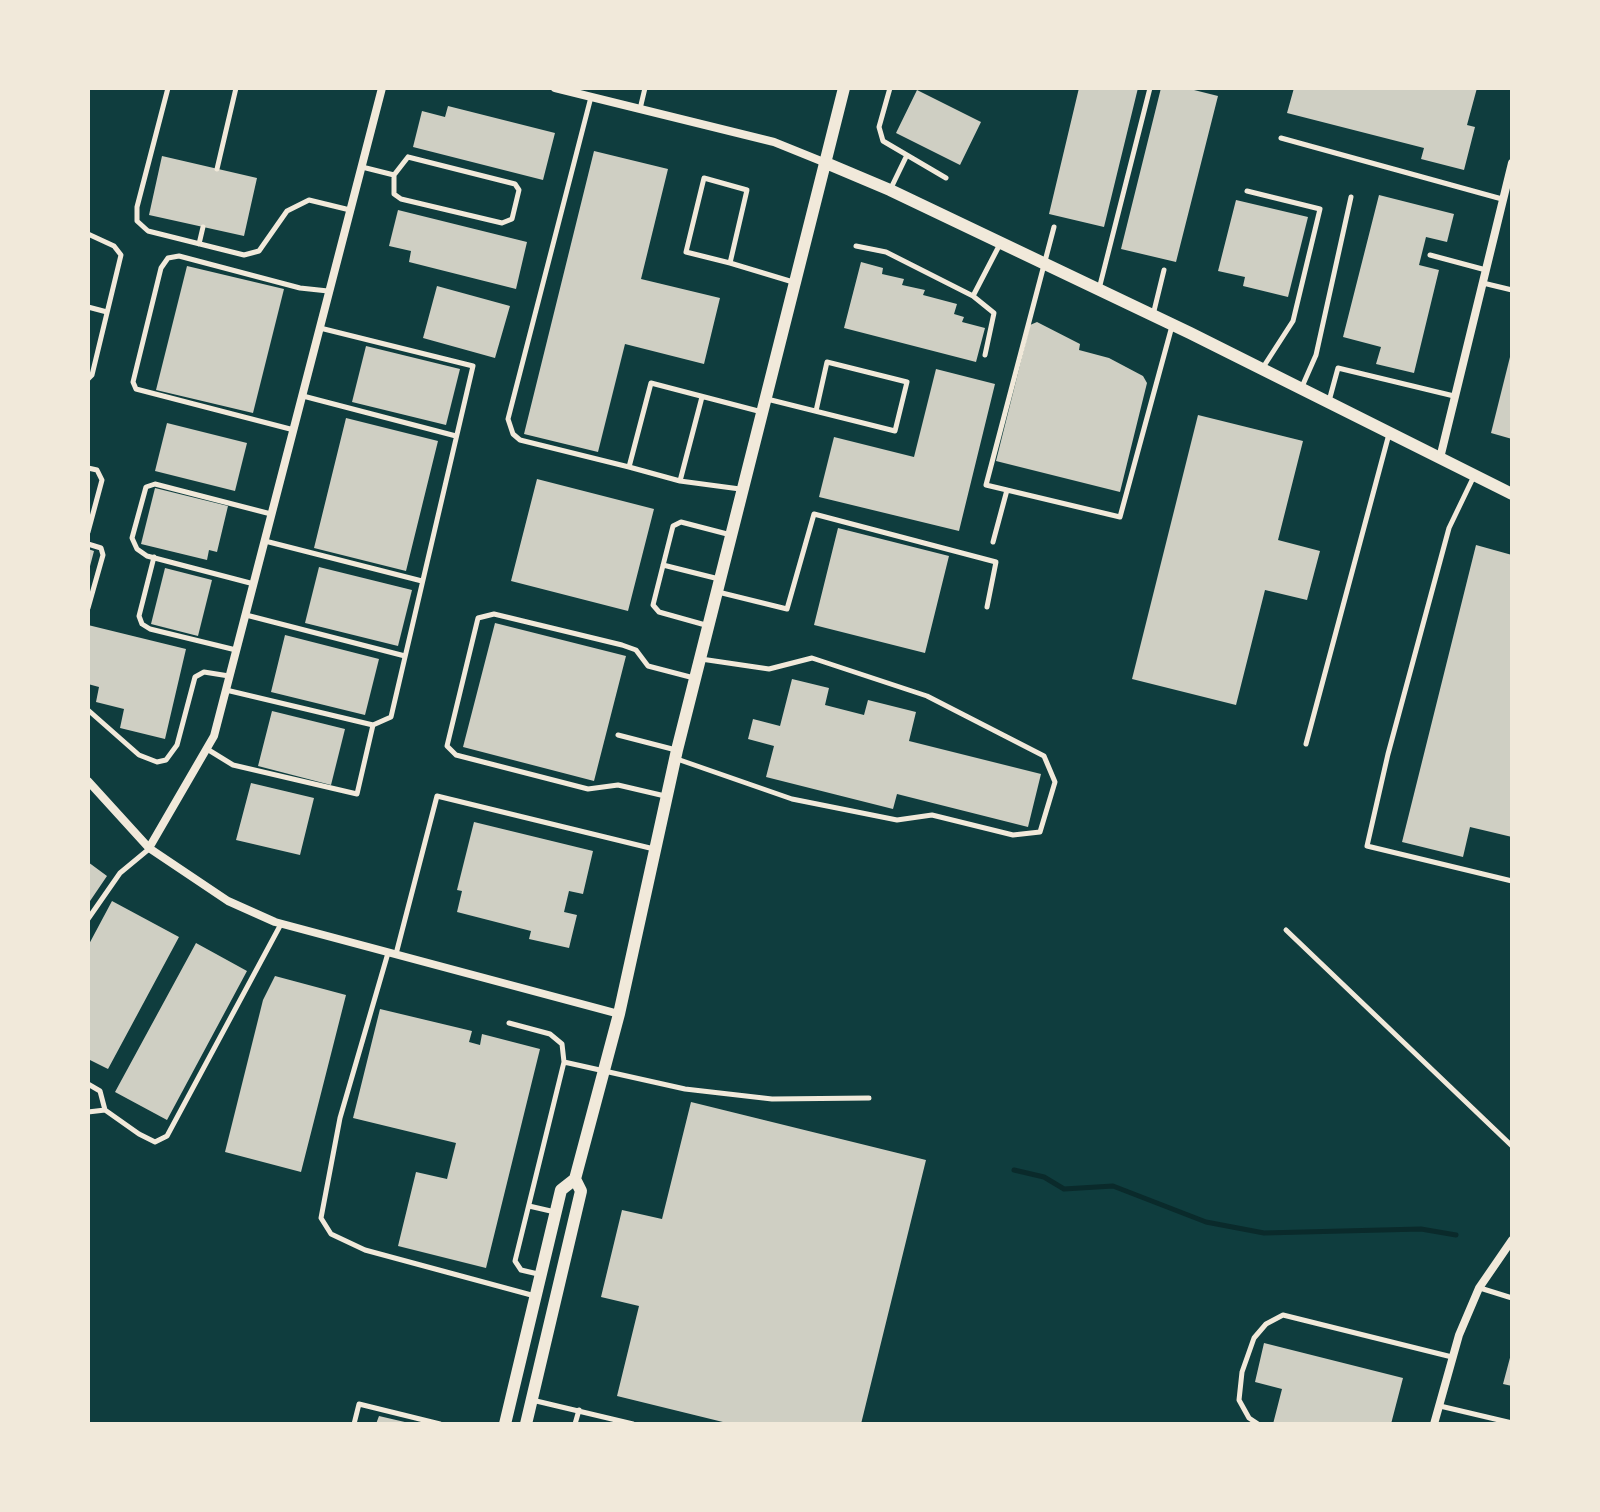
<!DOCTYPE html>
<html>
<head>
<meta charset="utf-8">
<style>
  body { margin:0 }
  #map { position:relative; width:1600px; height:1512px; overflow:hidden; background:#0f3d3e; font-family:Quicksand,sans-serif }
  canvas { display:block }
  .frame { position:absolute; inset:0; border:90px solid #f1e9da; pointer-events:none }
</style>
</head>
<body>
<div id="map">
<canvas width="1600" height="1512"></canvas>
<div class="frame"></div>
</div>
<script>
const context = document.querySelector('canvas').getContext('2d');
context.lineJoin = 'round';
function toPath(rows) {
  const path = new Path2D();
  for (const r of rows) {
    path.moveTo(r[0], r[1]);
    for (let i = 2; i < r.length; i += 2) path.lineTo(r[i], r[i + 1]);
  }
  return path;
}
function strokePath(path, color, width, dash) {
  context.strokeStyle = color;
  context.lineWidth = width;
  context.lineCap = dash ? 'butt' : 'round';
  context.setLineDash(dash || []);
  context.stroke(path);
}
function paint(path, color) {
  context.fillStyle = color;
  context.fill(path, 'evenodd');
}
strokePath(toPath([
  [1014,1170,1044,1177,1064,1189,1113,1186,1206,1222,1264,1233,1421,1229,1456,1235]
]), '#0a2a2b', 5);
paint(toPath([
  [1079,88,1138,88,1104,227,1049,214],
  [1161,88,1186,88,1218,96,1176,262,1121,249],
  [1294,88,1477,88,1467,125,1475,127,1464,170,1421,159,1424,148,1287,113],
  [917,90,981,122,960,165,896,133],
  [448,106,555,133,543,180,413,147,422,111,445,117],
  [594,151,668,169,641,279,720,298,704,364,625,344,598,452,524,434],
  [162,156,257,178,244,236,149,215],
  [1379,195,1454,214,1447,242,1426,237,1419,265,1439,270,1414,373,1376,364,1381,347,1343,337],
  [1236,200,1308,217,1288,297,1243,286,1245,277,1218,271],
  [398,210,527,242,516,289,409,262,411,251,389,246],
  [861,262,883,268,882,274,904,279,902,285,925,290,923,295,957,304,954,314,964,317,962,322,985,328,976,362,844,328],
  [187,266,284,289,253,413,156,390],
  [437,286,510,306,495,358,423,338],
  [1037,322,1080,344,1079,350,1109,358,1143,376,1147,383,1120,492,996,461,1030,325],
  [366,346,460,369,446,425,352,402],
  [1511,353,1512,353,1512,439,1491,433],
  [936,369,995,384,959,531,819,497,834,437,914,457],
  [1198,415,1303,441,1278,540,1320,551,1307,600,1265,590,1236,705,1132,679],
  [346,418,438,441,406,571,314,548],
  [167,423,247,443,235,491,155,471],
  [537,479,654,509,628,611,511,581],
  [155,488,228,506,217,552,209,550,207,560,141,544],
  [838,528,949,556,925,653,814,625],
  [1476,545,1512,555,1512,837,1470,827,1463,857,1402,842],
  [88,549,94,551,89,570,88,569],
  [319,567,412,590,398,646,305,623],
  [165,568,212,580,198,636,151,624],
  [495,623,626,656,594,781,463,747],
  [88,625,186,649,165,739,120,728,124,709,96,702,99,687,88,684],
  [285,635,379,659,365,715,271,692],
  [792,679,829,688,825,705,864,715,868,700,916,712,909,741,1041,774,1028,827,897,794,893,809,766,777,774,746,748,739,753,719,780,726],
  [272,711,345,729,331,785,258,766],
  [251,783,314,798,300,855,236,840],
  [474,822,593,851,583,894,569,891,564,912,577,915,569,948,529,939,531,931,457,912,462,891,457,890],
  [88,862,107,876,88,904],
  [112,901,179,937,108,1069,88,1059,88,946],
  [196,943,247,971,167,1120,115,1092],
  [275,976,346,995,301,1172,225,1152,263,1000],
  [380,1009,472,1031,469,1042,480,1045,482,1034,540,1049,486,1268,398,1246,416,1172,447,1179,456,1143,353,1118],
  [691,1102,926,1160,861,1424,731,1424,617,1396,639,1306,601,1297,622,1210,662,1219],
  [1264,1343,1403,1378,1391,1424,1273,1424,1282,1389,1255,1382],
  [1511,1354,1512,1354,1512,1386,1503,1384],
  [379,1416,409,1423,408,1424,376,1424]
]), '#cfcfc3');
strokePath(toPath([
  [168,88,137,207,137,221,148,231,244,255,259,251,287,211,309,200,350,210],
  [890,88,879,127,883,141,946,178],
  [591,97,508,419,513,434,520,440,629,467],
  [640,109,645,88],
  [1281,138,1502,199],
  [408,157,515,184,519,190,512,219,502,223,401,199,394,194,394,175,408,157],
  [362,167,394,175],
  [217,169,236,88],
  [891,188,906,157],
  [1247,191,1320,209,1293,321,1262,369],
  [1054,227,986,485,1120,517,1172,326],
  [88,234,114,246,121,255,92,375,88,379],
  [199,244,203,227],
  [856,246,886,252,973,296],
  [1430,255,1486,270],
  [730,263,686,252,704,178,747,190,730,263,793,282],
  [1483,283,1512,290],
  [1099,289,1150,88],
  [88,307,107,312],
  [1153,315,1164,270],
  [985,355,994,313,973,296,1000,244],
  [1301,389,1316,355,1351,197],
  [303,396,456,436],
  [767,399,895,431,907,382,827,362,816,411],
  [1329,401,1338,368,1454,396],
  [294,430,136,389,133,382,161,268,168,258,179,256,300,288,328,291],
  [88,468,97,470,102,480,88,532],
  [1474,476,1449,528,1388,754,1367,846,1512,881],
  [680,481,702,397],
  [740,489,680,481,629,467,651,383,762,412],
  [265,541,422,581],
  [993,542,1007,490],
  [88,544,101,548,103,555,88,608],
  [154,557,139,616,142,624,150,629,236,650],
  [663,565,719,579],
  [254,584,147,556,137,549,132,538,146,487,155,484,271,514],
  [718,592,787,609,814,514,996,562,987,607],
  [246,615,405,656],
  [709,626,659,612,653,605,673,526,681,522,731,535],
  [226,690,373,725],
  [88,710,139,755,157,762,166,760,177,745,195,677,204,672,229,676],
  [618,735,676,750],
  [1306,744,1389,434],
  [207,749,233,765,357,794,373,725,391,717,473,366,320,328],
  [677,759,792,799,897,820,932,815,1013,835,1040,832,1055,782,1044,756,927,696,812,658,769,669,701,659],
  [665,796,618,785,588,789,456,755,447,746,478,618,494,614,622,645,636,650,648,666,694,678],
  [88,919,120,873,149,849],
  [1286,930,1512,1146],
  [388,953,340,1118,321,1218,331,1234,365,1250,535,1296],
  [396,954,437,796,654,849],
  [509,1023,550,1034,562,1044,564,1062],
  [88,1084,100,1091,105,1110,139,1134,155,1142,167,1136,281,924],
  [88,1112,105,1110],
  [529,1206,555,1212],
  [538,1274,521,1270,515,1261,564,1062,685,1089,772,1099,869,1098],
  [1480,1288,1512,1298],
  [532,1400,633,1424],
  [1440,1406,1512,1423],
  [354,1424,359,1404,440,1424],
  [575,1424,579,1410],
  [1258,1424,1249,1418,1239,1400,1242,1372,1254,1338,1266,1324,1283,1315,1452,1357]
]), '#f1e9da', 5);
strokePath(toPath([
  [555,88,774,142,826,163],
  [1440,458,1512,163],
  [88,781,149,848,228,901,275,922,619,1014],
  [149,848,214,736,382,88],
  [1434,1424,1459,1335,1479,1288,1512,1240]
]), '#f1e9da', 8);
strokePath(toPath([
  [826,163,890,190,1190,333,1512,494],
  [505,1424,561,1190,575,1179,619,1014,677,750,844,88],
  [526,1424,581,1191,575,1179]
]), '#f1e9da', 12);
</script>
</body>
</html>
